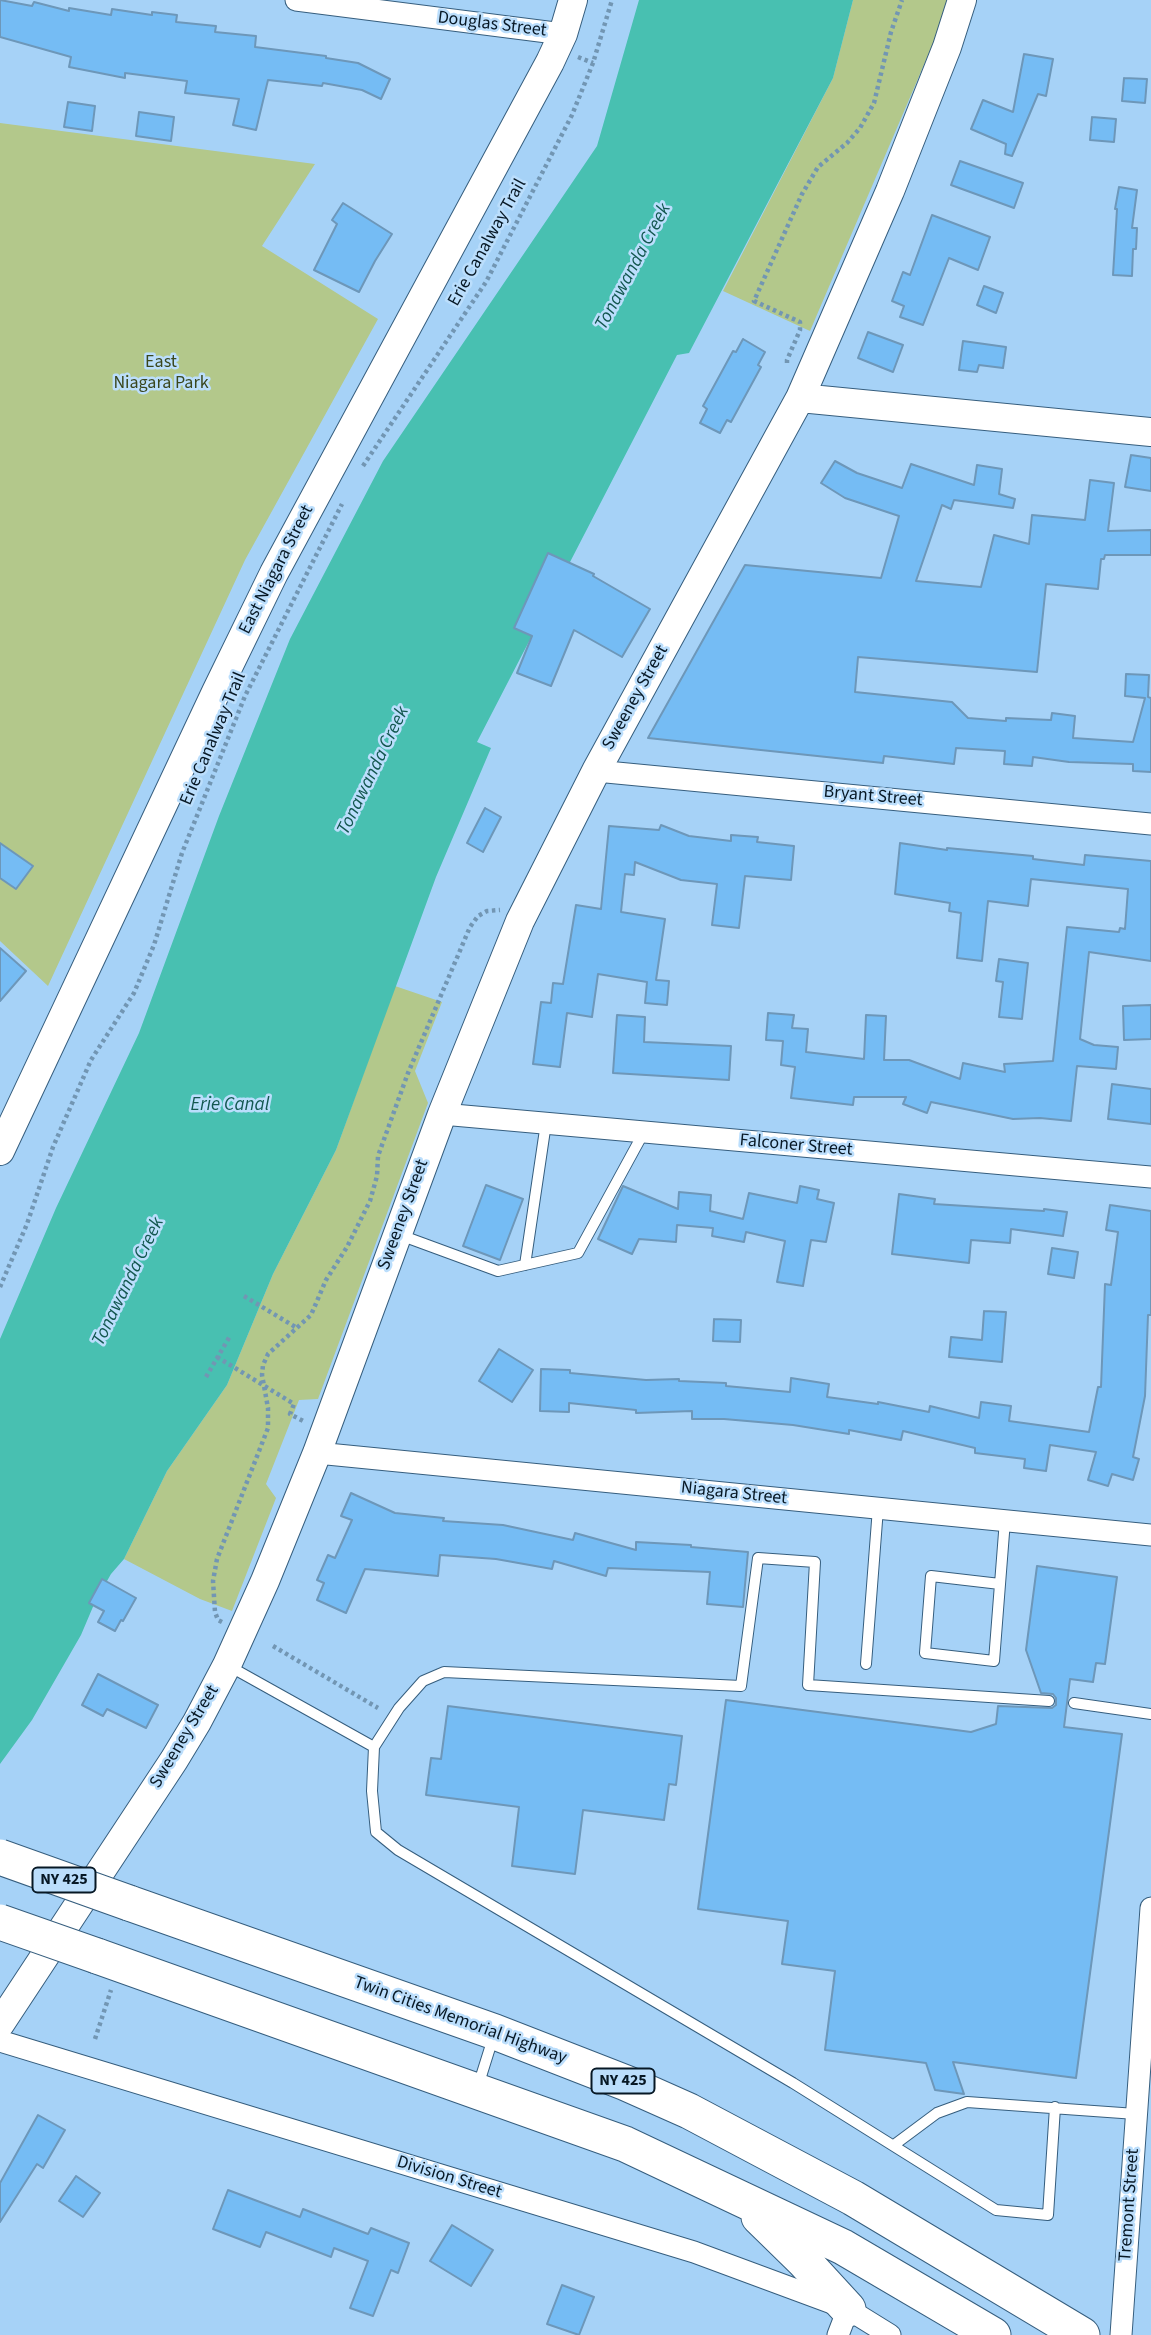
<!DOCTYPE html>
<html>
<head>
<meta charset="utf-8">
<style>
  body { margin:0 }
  canvas { display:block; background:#a6d2f7 }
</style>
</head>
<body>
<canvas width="1151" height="2335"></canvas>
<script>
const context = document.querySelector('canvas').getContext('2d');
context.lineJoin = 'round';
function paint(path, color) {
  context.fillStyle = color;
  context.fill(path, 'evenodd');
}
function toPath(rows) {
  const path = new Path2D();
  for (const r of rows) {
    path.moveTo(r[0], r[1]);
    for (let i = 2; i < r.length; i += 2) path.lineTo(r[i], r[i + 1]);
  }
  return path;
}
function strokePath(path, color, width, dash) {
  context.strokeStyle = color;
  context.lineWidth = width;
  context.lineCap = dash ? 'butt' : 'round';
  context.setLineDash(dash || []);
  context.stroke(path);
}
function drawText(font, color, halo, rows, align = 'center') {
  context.font = font + ' "Source Sans 3",sans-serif';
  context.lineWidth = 5;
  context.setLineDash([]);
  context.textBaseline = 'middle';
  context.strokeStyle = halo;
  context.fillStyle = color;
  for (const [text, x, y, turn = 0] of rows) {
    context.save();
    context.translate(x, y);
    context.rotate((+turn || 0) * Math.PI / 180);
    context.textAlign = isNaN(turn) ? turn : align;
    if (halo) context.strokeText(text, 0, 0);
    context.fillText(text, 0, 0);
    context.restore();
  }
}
paint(toPath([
  [853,0,947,0,935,39,810,331,723,291,833,78],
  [0,123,315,164,262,246,378,319,245,560,48,986,0,941],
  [395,986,442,1002,415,1071,428,1103,318,1399,299,1400,266,1484,276,1498,232,1611,200,1599,124,1559,167,1471,227,1385,273,1274,336,1150]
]), '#b3c88b');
paint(toPath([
  [639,0,853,0,833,78,689,353,677,355,477,742,491,748,436,877,336,1150,273,1274,227,1385,167,1471,124,1559,111,1574,95,1602,81,1635,32,1720,0,1764,0,1339,56,1208,139,1033,219,816,290,639,383,461,597,146]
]), '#48c0b1');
const building = toPath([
  [0,0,32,6,34,2,69,11,69,8,111,15,112,9,152,15,152,12,177,15,176,22,216,26,215,32,256,36,255,47,326,56,326,58,358,63,390,79,381,99,362,90,323,83,322,86,268,80,256,130,233,125,239,99,185,93,187,81,125,73,125,78,69,67,71,57,0,37,0,0],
  [1024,54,1053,59,1046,96,1038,94,1012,156,1005,154,1006,144,971,129,983,100,1013,112,1024,54],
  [1124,78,1147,79,1145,103,1122,101,1124,78],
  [68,102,95,106,92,131,64,127,68,102],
  [139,112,174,117,171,141,136,136,139,112],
  [1092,117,1116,119,1114,142,1090,140,1092,117],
  [960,161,1023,183,1014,208,951,185,960,161],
  [1119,187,1137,190,1132,228,1137,228,1136,249,1133,249,1132,276,1113,275,1117,209,1115,209,1119,187],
  [343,203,392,234,375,261,359,292,314,270,337,224,332,220,343,203],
  [932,215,990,237,978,270,949,258,923,325,900,317,904,306,892,301,903,272,910,275,932,215],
  [984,286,1003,293,996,313,977,305,984,286],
  [868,332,903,345,893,372,858,358,868,332],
  [743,339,765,352,758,365,761,367,731,422,727,420,720,433,700,423,707,409,703,406,733,351,736,352,743,339],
  [963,341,1006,347,1003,368,979,365,977,372,959,370,963,341],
  [1131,455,1151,458,1151,491,1125,487,1131,455],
  [835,461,857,473,902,488,911,464,974,485,977,465,1002,469,999,494,1015,499,1013,508,954,500,951,509,942,505,916,581,981,587,994,535,1029,544,1032,515,1085,520,1090,480,1114,483,1108,531,1151,530,1151,555,1105,555,1104,559,1101,559,1098,589,1046,584,1037,672,858,657,855,692,952,702,968,718,1006,721,1006,718,1051,720,1052,713,1075,716,1073,738,1133,742,1145,698,1125,696,1126,674,1149,675,1148,697,1151,698,1151,772,1133,771,1133,764,1069,762,1033,757,1032,766,1004,764,1005,751,956,748,954,764,884,756,883,763,648,738,745,565,881,578,899,516,845,498,821,483,835,461],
  [548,553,594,574,593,576,650,609,622,657,574,630,551,686,517,673,532,636,514,628,548,553],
  [485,808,501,817,483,852,467,843,485,808],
  [661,825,689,836,731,841,731,835,758,837,757,842,794,846,791,880,745,876,739,928,712,925,717,884,681,880,635,862,634,875,625,874,621,912,665,919,656,980,669,981,667,1005,645,1003,647,982,598,974,592,1017,567,1013,560,1067,533,1064,541,1002,551,1003,553,983,563,984,576,905,601,909,609,826,659,830,661,825],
  [0,843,33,866,16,889,0,878,0,843],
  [900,843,947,850,947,848,1033,856,1033,859,1084,865,1085,855,1151,861,1151,961,1089,952,1080,1039,1094,1045,1118,1047,1116,1069,1077,1066,1071,1121,1040,1118,1013,1119,931,1102,927,1113,903,1104,906,1097,854,1097,853,1105,791,1098,795,1067,781,1065,783,1041,766,1040,768,1013,794,1015,792,1028,808,1029,806,1052,864,1059,866,1015,886,1016,884,1060,909,1060,960,1079,963,1063,1005,1072,1004,1064,1053,1061,1067,927,1119,932,1120,928,1125,929,1128,889,1031,879,1028,906,988,901,982,961,957,958,961,913,949,911,950,903,895,894,900,843],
  [0,948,26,971,0,1001,0,948],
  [999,959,1028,963,1022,1019,999,1017,1003,982,996,981,999,959],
  [1151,1005,1151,1039,1124,1040,1123,1006,1151,1005],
  [617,1015,645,1017,644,1042,731,1046,729,1080,613,1073,617,1015],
  [1112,1084,1151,1089,1151,1124,1108,1119,1112,1084],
  [486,1185,523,1199,500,1260,463,1246,486,1185],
  [623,1186,678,1209,679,1192,711,1195,710,1211,743,1219,749,1193,797,1203,800,1186,819,1190,817,1199,834,1203,826,1242,811,1240,803,1286,777,1282,785,1241,746,1232,744,1242,712,1236,713,1228,677,1225,676,1242,639,1239,632,1254,598,1239,623,1186],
  [899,1194,935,1199,934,1204,1044,1211,1044,1209,1067,1212,1063,1236,1011,1229,1010,1243,971,1240,969,1263,892,1254,899,1194],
  [1110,1205,1151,1211,1151,1315,1148,1315,1145,1396,1133,1457,1139,1459,1133,1480,1112,1474,1108,1486,1088,1480,1096,1452,1050,1445,1046,1471,1024,1468,1025,1459,975,1453,975,1448,903,1431,901,1440,849,1430,849,1434,793,1425,724,1419,692,1419,692,1411,636,1413,636,1410,569,1403,569,1412,540,1411,541,1369,570,1370,570,1373,646,1380,679,1379,679,1381,726,1383,726,1386,790,1392,791,1378,829,1384,827,1397,878,1404,878,1402,929,1412,930,1406,979,1418,981,1402,1011,1406,1009,1421,1089,1432,1098,1387,1101,1387,1105,1284,1111,1285,1118,1232,1106,1230,1110,1205],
  [1052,1248,1078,1252,1074,1278,1048,1274,1052,1248],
  [984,1311,1006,1312,1002,1362,949,1357,951,1337,982,1340,984,1311],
  [714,1319,741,1320,740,1342,713,1341,714,1319],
  [499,1349,533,1370,512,1402,479,1381,499,1349],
  [351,1493,395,1513,444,1518,443,1521,503,1525,573,1540,575,1533,636,1550,636,1542,691,1545,691,1547,748,1552,743,1607,707,1604,710,1572,608,1568,606,1576,554,1561,552,1569,496,1559,440,1555,438,1576,365,1569,346,1613,317,1600,324,1583,317,1580,328,1555,335,1558,352,1520,341,1516,351,1493],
  [1037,1566,1117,1577,1105,1664,1096,1663,1093,1682,1070,1679,1064,1727,1122,1734,1076,2078,953,2062,964,2094,935,2090,926,2063,825,2050,835,1971,782,1964,788,1921,698,1909,726,1700,971,1732,996,1724,998,1706,1052,1708,1056,1705,1056,1698,1053,1694,1041,1693,1026,1650,1037,1566],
  [102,1579,136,1598,123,1621,121,1620,115,1631,98,1622,104,1611,89,1603,102,1579],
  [98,1674,158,1705,146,1728,107,1709,103,1716,82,1705,98,1674],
  [448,1706,682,1736,676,1785,669,1784,664,1820,583,1810,575,1874,512,1866,519,1807,426,1795,431,1758,441,1759,448,1706],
  [38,2115,65,2130,43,2168,37,2164,0,2222,0,2183,38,2115],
  [76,2176,100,2193,83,2217,59,2201,76,2176],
  [228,2190,300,2217,303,2209,368,2234,371,2228,409,2243,398,2273,391,2270,373,2316,350,2308,368,2261,334,2248,331,2257,266,2232,260,2247,213,2229,228,2190],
  [452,2225,493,2250,471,2286,430,2261,452,2225],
  [562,2285,594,2297,579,2335,547,2324,562,2285]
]);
paint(building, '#75bcf4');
strokePath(building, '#6d97b9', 2);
const service = toPath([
  [400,1235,498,1271,578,1253,644,1132],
  [525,1265,546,1123],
  [1000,1584,931,1576,925,1653,994,1661,1005,1520],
  [866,1664,878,1508],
  [227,1665,374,1747,372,1791,376,1832,398,1850,793,2083,996,2210,1048,2215,1055,2107],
  [1074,1703,1151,1714],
  [374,1747,399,1708,423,1681,444,1672,741,1686,758,1558,815,1562,808,1685,1049,1701],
  [478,2086,494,2035],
  [894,2145,937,2113,967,2102,1136,2114]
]);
const minor = toPath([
  [296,0,563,34],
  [596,771,1151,824],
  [442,1114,1151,1177],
  [317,1453,1151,1535],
  [0,2041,694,2252,848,2309,890,2335],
  [838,2335,848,2309],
  [1121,2335,1151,1908]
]);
const tertiary = toPath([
  [800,398,1151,432],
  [0,1151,216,692,274,573,550,62,563,34,573,0],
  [0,2024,174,1760,197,1722,227,1665,265,1581,317,1453,442,1114,520,921,596,771,800,398,890,191,947,47,962,0]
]);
const primary = toPath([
  [129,1903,495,2032,626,2083,689,2111,853,2198,1082,2335],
  [97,1956,625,2144,843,2247,993,2335],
  [759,2217,803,2260,848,2309]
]);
strokePath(service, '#365e7e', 12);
strokePath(minor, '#365e7e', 23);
strokePath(tertiary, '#365e7e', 30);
strokePath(primary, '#365e7e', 37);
strokePath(toPath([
  [578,57,593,63],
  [787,363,787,360,800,330,800,322,754,301,802,194,818,167,847,143,860,128,874,103,891,32,902,0],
  [363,466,486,282,572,115,593,63,612,0],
  [0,1287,27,1224,53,1147,91,1060,134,993,154,945,182,853,245,696,342,504],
  [244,1296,297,1328],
  [217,1357,294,1404,290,1414,305,1422],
  [206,1377,230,1336],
  [222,1622,218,1620,215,1612,213,1581,217,1559,268,1428,268,1408,262,1375,263,1365,268,1354,311,1315,326,1280,347,1247,370,1201,377,1176,378,1156,408,1073,470,927,478,916,487,911,500,910],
  [273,1646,378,1708],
  [95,2039,111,1990]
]), '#7296b3', 4.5, [3.5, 3.5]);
strokePath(service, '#fff', 10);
strokePath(minor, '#fff', 21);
strokePath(tertiary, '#fff', 28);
strokePath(primary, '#fff', 35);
const primaryBridge = toPath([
  [0,1857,129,1903],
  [0,1922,97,1956]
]);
strokePath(primaryBridge, '#365e7e', 37, []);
strokePath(primaryBridge, '#fff', 35);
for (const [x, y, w] of [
  [64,1880,63],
  [623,2081,63]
]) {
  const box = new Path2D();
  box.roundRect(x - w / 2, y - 12.5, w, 25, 5);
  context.fillStyle = '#bbdefc';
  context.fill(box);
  strokePath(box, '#071825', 2);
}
drawText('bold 16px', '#071825', null, [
  ["NY 425",64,1880],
  ["NY 425",623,2081]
]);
drawText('18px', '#071825', '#bbdefc', [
  ["Douglas Street",492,25,7],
  ["Erie Canalway Trail",488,243,-61],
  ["East Niagara Street",277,570,-63],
  ["Sweeney Street",636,698,-61],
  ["Erie Canalway Trail",214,739,-67],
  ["Bryant Street",873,797,5],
  ["Falconer Street",796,1146,5],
  ["Sweeney Street",404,1215,-70],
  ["Niagara Street",734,1494,6],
  ["Sweeney Street",185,1737,-59],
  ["Twin Cities Memorial Highway",460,2021,20],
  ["Division Street",449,2178,17],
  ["Tremont Street",1130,2205,-86]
]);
drawText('18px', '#39461c', '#bbdefc', [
  ["East",161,363],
  ["Niagara Park",161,384]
]);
drawText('italic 19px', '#13574f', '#bbdefc', [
  ["Tonawanda Creek",634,267,-62],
  ["Tonawanda Creek",374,771,-64],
  ["Erie Canal",230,1106],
  ["Tonawanda Creek",129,1282,-64]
]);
</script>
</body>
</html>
